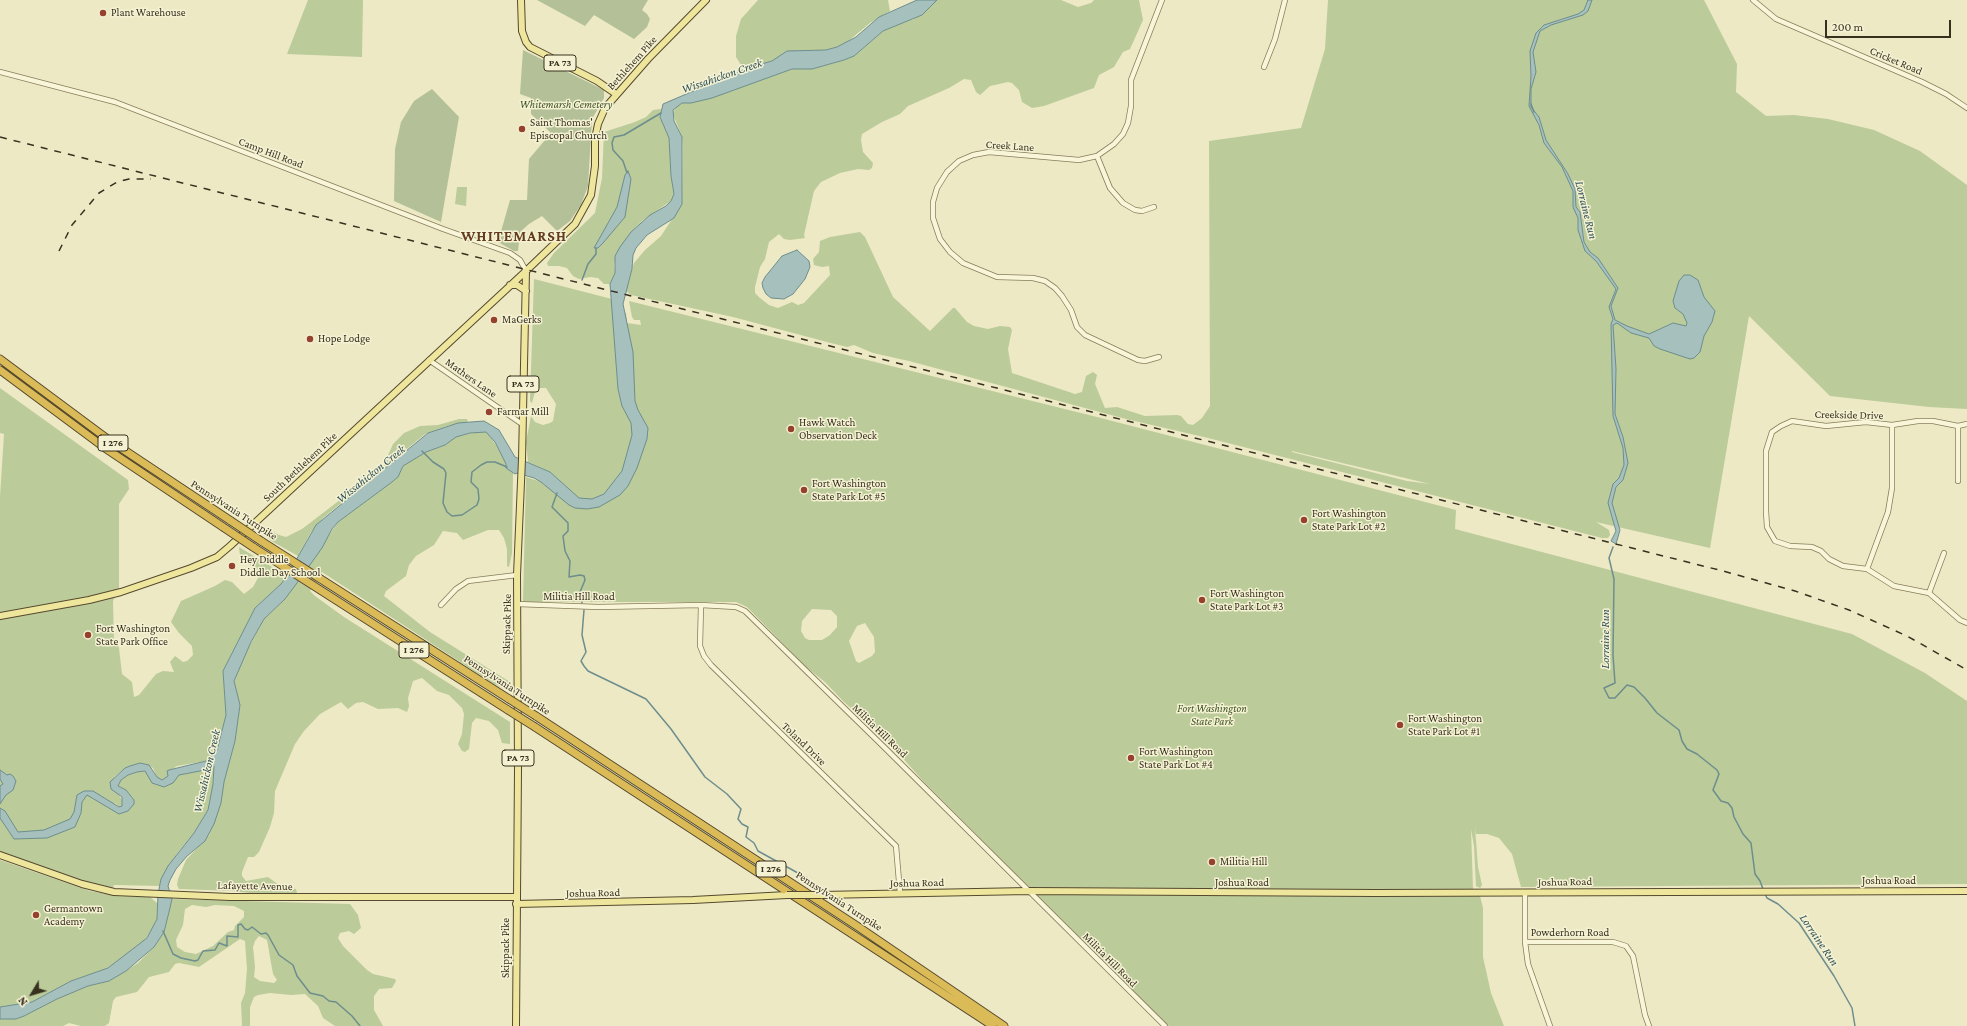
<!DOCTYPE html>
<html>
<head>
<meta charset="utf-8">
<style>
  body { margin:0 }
  #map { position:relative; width:1967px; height:1026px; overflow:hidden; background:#ede9c5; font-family:"Crimson Pro",serif }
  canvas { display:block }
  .north { position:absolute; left:12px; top:974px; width:40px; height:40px; -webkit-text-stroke:3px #f5f2d4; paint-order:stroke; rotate:232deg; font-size:11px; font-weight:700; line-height:16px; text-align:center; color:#38301f }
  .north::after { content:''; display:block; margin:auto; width:14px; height:18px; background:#38301f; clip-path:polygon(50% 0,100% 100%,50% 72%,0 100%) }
  .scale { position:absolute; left:1825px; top:20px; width:126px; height:18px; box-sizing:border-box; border:2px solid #38301f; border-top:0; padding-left:5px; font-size:12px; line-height:14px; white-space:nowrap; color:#38301f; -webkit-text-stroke:3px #f5f2d4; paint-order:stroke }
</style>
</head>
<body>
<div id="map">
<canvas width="1967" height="1026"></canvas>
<div class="north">N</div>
<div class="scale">200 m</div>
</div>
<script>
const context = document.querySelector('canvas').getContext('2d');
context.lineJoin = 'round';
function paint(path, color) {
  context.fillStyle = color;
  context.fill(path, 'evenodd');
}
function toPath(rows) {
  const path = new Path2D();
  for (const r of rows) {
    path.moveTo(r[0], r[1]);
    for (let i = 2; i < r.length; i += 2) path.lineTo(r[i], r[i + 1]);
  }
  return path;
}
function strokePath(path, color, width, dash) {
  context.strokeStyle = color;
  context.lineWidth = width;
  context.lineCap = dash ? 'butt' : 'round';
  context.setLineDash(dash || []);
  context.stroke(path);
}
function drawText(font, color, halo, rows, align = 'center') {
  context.font = font + ' "Crimson Pro",serif';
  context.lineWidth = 3;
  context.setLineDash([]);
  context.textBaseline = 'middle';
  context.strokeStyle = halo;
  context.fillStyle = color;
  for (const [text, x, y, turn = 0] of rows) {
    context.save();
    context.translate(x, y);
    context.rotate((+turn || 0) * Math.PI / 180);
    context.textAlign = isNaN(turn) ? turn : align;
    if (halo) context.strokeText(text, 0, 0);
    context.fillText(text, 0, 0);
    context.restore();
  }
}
paint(toPath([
  [308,0,363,0,362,57,287,54],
  [758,0,888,0,890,11,870,23,846,43,837,47,826,50,796,51,772,61,747,68,741,65,736,57,736,36,741,19],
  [937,0,1061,0,1078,7,1091,3,1094,0,1139,0,1143,20,1130,49,1123,52,1114,67,1099,75,1094,88,1044,106,1032,108,1022,102,1019,90,1012,83,1008,82,990,86,980,95,976,92,971,80,964,79,949,88,908,106,900,114,882,122,862,134,861,140,863,152,873,163,872,168,869,170,858,169,840,173,821,182,814,191,804,235,805,238,790,240,784,239,779,234,769,242,765,259,760,267,755,287,755,293,760,298,769,305,778,308,792,302,798,305,804,303,830,275,829,266,822,267,814,265,813,259,819,252,820,241,830,237,860,232,865,237,893,297,930,331,953,308,955,308,967,322,974,326,988,329,1000,326,1010,327,1012,330,1008,349,1012,373,1075,394,1082,392,1086,376,1093,372,1097,375,1095,384,1105,408,1117,407,1145,416,1177,415,1181,416,1188,424,1193,425,1202,418,1210,406,1209,141,1301,128,1325,49,1328,0,1704,0,1737,64,1736,92,1766,116,1794,115,1828,119,1874,130,1920,151,1967,185,1967,409,1929,407,1830,396,1749,316,1710,548,1596,522,1609,530,1610,535,1608,538,1602,538,1208,438,1126,419,909,361,873,353,854,345,847,347,827,342,733,317,631,295,626,291,634,263,645,250,661,236,682,204,683,146,682,137,673,114,676,106,682,103,691,103,733,90,792,69,812,69,844,60,854,56,883,31,898,24,914,19],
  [1292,452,1292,451,1430,484,1407,481],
  [661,109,660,117,669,138,671,176,674,194,671,201,643,220,631,232,614,264,615,273,610,284,604,284,598,278,590,277,579,279,573,276,567,268,559,266,548,266,547,263,554,253,595,213,602,178,604,132,635,122,646,117,653,110],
  [457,187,467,187,466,206,455,204],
  [534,279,612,299,618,389,622,406,616,310,626,313,627,323,641,325,640,320,634,320,632,317,629,301,1097,417,1456,510,1455,529,1852,634,1925,673,1967,701,1967,884,1521,887,1512,854,1499,838,1487,834,1476,834,1475,827,1478,867,1482,885,1480,888,1476,886,1474,846,1471,829,1473,889,1480,896,1483,908,1483,957,1491,993,1504,1026,1169,1026,925,783,873,725,864,720,843,701,825,682,806,667,747,607,736,602,523,602,526,477,541,482,547,486,573,494,550,472,528,462,526,442,531,416,535,422,543,425,550,423,553,421,556,404,546,388,536,388,532,403,530,401],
  [812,609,831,610,837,616,837,627,830,635,822,640,809,640,805,638,801,631,802,621],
  [865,623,874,637,875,652,872,656,859,663,856,661,849,641,857,626],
  [0,388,128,480,129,489,119,504,119,588,113,601,114,644,117,644,119,648,122,674,132,682,134,697,139,695,156,674,163,671,174,672,170,662,175,656,183,662,187,661,193,655,192,646,179,633,171,622,181,601,215,586,225,580,232,582,244,594,253,587,258,578,259,573,240,556,239,547,287,576,281,584,255,608,223,671,226,716,215,753,206,761,177,766,167,773,168,776,162,780,157,777,153,768,145,764,140,763,125,768,114,777,119,795,123,802,122,806,119,807,115,803,114,811,134,800,126,790,118,786,121,780,128,775,137,772,145,771,156,784,164,787,179,775,205,770,214,765,213,784,208,810,194,833,179,851,161,879,160,886,114,885,113,888,102,888,0,852,0,497,4,434,0,433],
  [459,419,467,419,468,422,447,426,425,434,323,518,311,532,298,556,273,542,259,531,261,528,264,527,279,535,286,537,302,529,383,467,393,444,404,433,420,426,438,425],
  [478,431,486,432,490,436,513,472,512,553,509,567,507,566,507,549,504,538,499,530,488,530,463,540,457,533,443,531,434,545,416,556,409,565,406,576,386,591,384,596,430,632,510,682,512,687,511,692,494,684,322,572,310,591,315,596,344,617,510,722,510,744,502,743,498,730,489,721,476,718,472,723,469,749,465,752,462,751,458,744,462,734,464,714,462,708,449,695,437,691,422,678,413,681,408,698,409,706,407,712,398,708,378,709,363,702,356,703,348,709,341,702,320,714,304,731,295,744,275,791,274,813,270,827,259,852,254,857,248,857,242,872,242,876,246,881,268,877,283,888,296,889,297,893,294,895,267,895,232,891,179,889,177,885,178,879,186,860,209,835,221,803,224,782,235,741,240,705,234,681,242,660,264,619,285,599,338,522,392,482,398,477,403,466,410,461,426,452,445,445,456,437],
  [0,860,90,891,118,896,150,897,157,903,157,919,154,926,143,943,108,968,71,981,32,1002,0,1007],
  [172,899,350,904,358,915,361,928,354,934,349,931,340,933,338,938,343,946,367,970,373,974,395,979,396,981,392,988,379,989,374,996,374,1010,383,1026,335,1026,323,1018,318,1006,305,994,291,995,270,993,258,995,254,997,250,1007,250,1026,242,1026,241,1003,245,993,247,969,245,941,240,939,199,967,179,963,175,964,169,972,149,977,137,992,116,997,113,1001,109,1023,105,1026,81,1026,69,1023,63,1026,0,1026,0,1019,16,1019,24,1016,57,999,88,986,109,981,138,963,154,947,164,932],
  [192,905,206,907,215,905,234,906,244,911,244,917,235,926,234,930,228,932,213,946,196,954,185,952,177,947,176,940,183,925,185,909],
  [259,936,267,940,273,974,277,980,274,983,260,981,254,977,255,967,253,947,255,941]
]), '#bbcb99');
paint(toPath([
  [537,0,648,0,642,10,647,14,650,19,647,27,634,39,594,15,585,26],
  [523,50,604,90,604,98,592,119,588,186,581,205,570,221,557,231,542,216,529,224,520,232,518,251,514,251,498,242,510,200,527,200,529,159,551,133,531,114,531,98,520,94],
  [432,89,459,117,441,222,394,201,395,149,401,122,414,101]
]), '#b3c098');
const water = toPath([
  [917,0,937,0,922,15,883,31,854,56,844,60,812,69,792,69,712,98,691,103,682,103,673,110,674,121,682,137,682,204,674,218,647,235,636,248,633,255,632,269,623,304,633,352,635,401,638,410,648,428,647,439,637,468,628,486,620,495,599,507,587,509,575,508,569,505,541,482,534,478,517,473,515,474,506,468,506,464,495,442,486,432,470,433,456,437,445,445,426,452,403,466,398,477,392,482,338,522,332,529,322,548,297,583,285,599,264,619,251,642,234,681,240,705,235,741,224,782,221,803,214,824,205,841,187,856,176,869,170,880,168,886,172,899,169,912,164,932,154,947,126,971,109,981,88,986,57,999,24,1016,16,1019,0,1019,0,1007,32,1002,71,981,108,968,147,938,157,919,158,894,161,879,168,866,194,833,208,810,213,784,214,766,205,770,179,775,173,783,164,787,152,783,145,771,137,772,128,775,121,780,118,786,126,790,134,800,134,804,128,811,119,814,87,795,82,802,81,813,75,827,47,838,14,839,0,818,0,808,5,811,18,832,44,830,70,819,74,812,77,795,84,791,93,791,119,807,122,806,122,797,111,789,110,782,125,768,130,766,140,763,149,765,157,777,162,780,168,776,167,771,169,770,206,761,211,757,217,750,226,715,223,671,255,608,281,584,287,576,316,525,428,433,458,423,484,421,499,430,515,457,550,472,579,498,592,499,604,494,622,471,632,435,631,423,622,406,618,389,610,284,615,273,615,256,620,247,631,232,650,215,666,206,671,201,674,194,671,176,669,138,660,117,663,104,747,68,772,61,787,51,826,50,837,47,856,37,879,17,917,0],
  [1588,0,1592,0,1588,11,1583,15,1551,25,1540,31,1533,52,1536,72,1531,89,1531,107,1539,117,1546,140,1568,174,1575,189,1576,207,1580,212,1584,242,1590,252,1598,258,1618,288,1611,306,1615,320,1627,326,1649,334,1673,323,1686,326,1687,323,1683,314,1675,308,1673,301,1679,281,1684,275,1690,275,1698,280,1704,297,1715,311,1712,322,1704,336,1700,352,1694,358,1690,359,1660,349,1654,346,1649,338,1631,333,1617,323,1613,325,1616,369,1615,414,1623,437,1628,463,1623,480,1616,487,1612,503,1620,530,1616,544,1611,541,1616,531,1608,503,1613,484,1619,478,1624,465,1623,448,1613,416,1611,324,1613,319,1609,307,1616,289,1596,261,1585,251,1578,230,1578,218,1573,207,1573,191,1562,167,1544,143,1539,125,1529,106,1531,76,1530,51,1536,33,1544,25,1578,14,1584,10,1588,0],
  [628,171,631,179,625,217,603,243,598,248,594,248,617,207,625,175,628,171],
  [797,250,809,261,810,267,805,279,793,294,784,299,771,298,766,294,763,288,762,283,765,277,782,256,797,250],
  [0,770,7,775,10,774,13,776,16,781,13,790,6,795,0,804,0,786,3,784,0,779,0,770]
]);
paint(water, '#a6c0be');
strokePath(water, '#6d8e8d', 1);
strokePath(toPath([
  [1531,104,1534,112],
  [627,173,623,161,613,150,612,143,614,137,624,135,661,113],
  [582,280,588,264,596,254,596,248],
  [422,451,433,462,444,469,446,473,443,503,447,512,452,516,462,515,477,505,479,499,478,489,471,482,472,472,481,465,487,462,495,462,507,467],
  [557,493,552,507,568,523,568,531,563,536,565,551,570,561,569,577,580,575,584,576,585,580,580,592,582,603],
  [1613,547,1609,558,1614,579,1613,655,1615,683,1604,688,1609,698,1615,698,1627,685,1634,687,1645,698,1657,713,1679,730,1682,741,1687,749,1697,754,1717,770,1719,774,1713,790,1721,801,1728,803,1732,808,1734,817,1743,834,1751,843,1755,874,1760,881,1763,889],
  [584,610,582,635,586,652,581,661,584,666,588,671,646,699,671,729,705,777,727,794,741,809,738,819,742,824,748,827,746,837,754,843,758,851,807,878],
  [1765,894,1767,898,1778,904,1799,923,1834,976,1852,1008,1855,1026],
  [163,931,173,954,181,958,195,961,198,960,203,951,215,950,219,943,227,946,227,936,238,937,238,925,241,924,245,929,248,930,252,927,261,934,266,933,268,935,279,955,293,965,297,976,310,993,323,996,329,1001,336,1002,352,1016,360,1026]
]), '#6d8e8d', 1.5);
const minor = toPath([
  [1753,0,1776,19,1922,82,1946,94,1967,108],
  [1264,67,1275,39,1285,0],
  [0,72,115,102,443,229,510,253,520,260,526,271],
  [1097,156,1110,188,1123,203,1135,210,1142,211,1154,207],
  [1159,357,1145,361,1138,360,1085,335,1077,327,1071,310,1062,296,1055,288,1045,281,1033,278,997,277,963,263,950,252,940,239,933,218,933,202,937,188,947,172,959,161,973,155,989,152,1079,160,1097,156,1114,144,1123,134,1128,123,1131,106,1131,80,1162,0],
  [429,360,522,424],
  [1967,424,1958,426,1933,421,1918,421,1892,425,1866,422,1826,426,1792,421,1781,426,1772,432,1766,451,1766,511,1767,527,1775,541,1790,546,1812,547,1821,551,1829,559,1843,566,1867,569,1894,586,1929,593,1960,620,1967,623],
  [1958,426,1958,481],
  [1867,569,1888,512,1892,488,1892,425],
  [1929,593,1944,553],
  [517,604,598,607,701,605,736,607,745,611,886,749,1165,1026],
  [441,605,456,589,468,581,517,575],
  [701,605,700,646,704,656,711,665,896,846,900,893],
  [1525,893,1525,942,1528,964,1550,1026],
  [1525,942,1613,942,1626,946,1633,956,1645,1015,1649,1026]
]);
const major = toPath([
  [521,0,522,31,526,42,530,47,597,81,616,94],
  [510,285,517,285,526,291],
  [0,616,89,600,121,592,191,568,217,557,230,546,526,271,575,224,591,195,595,166,595,139,598,124,605,108,648,59,706,0],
  [0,855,82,884,114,892,230,897,516,897],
  [821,895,1028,891,1376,893,1967,891],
  [516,904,693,900,787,895],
  [516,1026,518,769,517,575,522,459,526,271]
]);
const highway = toPath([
  [0,359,109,440,231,521],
  [0,370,105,448,223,527],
  [261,541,509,699],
  [253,547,508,710],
  [536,716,857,926,1004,1026],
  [535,727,993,1026]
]);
strokePath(minor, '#877c5b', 6);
strokePath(major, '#55492f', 8);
strokePath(highway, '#55492f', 9);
strokePath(minor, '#f8f5d8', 4.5);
strokePath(major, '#efe69d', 6);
strokePath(highway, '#dabb58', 7);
strokePath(toPath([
  [0,137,1723,571,1795,591,1849,610,1907,636,1967,670],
  [59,251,72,225,99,193,117,182,129,179,151,179]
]), '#38301f', 1.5, [7, 7]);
const majorBridge = toPath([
  [787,895,821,895]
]);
const highwayBridge = toPath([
  [231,521,261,541],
  [223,527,253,547],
  [509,699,536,716],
  [508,710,535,727]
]);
strokePath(majorBridge, '#55492f', 8, []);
strokePath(highwayBridge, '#55492f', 9, []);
strokePath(majorBridge, '#efe69d', 6);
strokePath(highwayBridge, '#dabb58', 7);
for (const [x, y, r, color] of [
  [103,13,4,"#95412d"],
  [522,129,4,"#95412d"],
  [494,320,4,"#95412d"],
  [310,339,4,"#95412d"],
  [489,412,4,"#95412d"],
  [791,429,4,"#95412d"],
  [804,490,4,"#95412d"],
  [1304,520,4,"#95412d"],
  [232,566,4,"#95412d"],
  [1202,600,4,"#95412d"],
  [88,635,4,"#95412d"],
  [1400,725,4,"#95412d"],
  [1131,758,4,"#95412d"],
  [1212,862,4,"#95412d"],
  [36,915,4,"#95412d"]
]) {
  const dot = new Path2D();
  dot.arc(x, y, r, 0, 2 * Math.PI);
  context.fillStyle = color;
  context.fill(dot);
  strokePath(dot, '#f5f2d4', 1.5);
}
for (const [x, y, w] of [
  [560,63,32],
  [523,384,32],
  [113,443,30],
  [414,650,30],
  [518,758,32],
  [771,869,30]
]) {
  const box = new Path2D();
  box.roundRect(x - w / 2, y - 8, w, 16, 3);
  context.fillStyle = '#f5f2d4';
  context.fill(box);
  strokePath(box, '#38301f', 1);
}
drawText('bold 10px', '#38301f', null, [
  ["PA 73",560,63],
  ["PA 73",523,384],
  ["I 276",113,443],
  ["I 276",414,650],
  ["PA 73",518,758],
  ["I 276",771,869]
]);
drawText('11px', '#38301f', '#f5f2d4', [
  ["Plant Warehouse",111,13],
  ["Saint Thomas'",530,123],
  ["Episcopal Church",530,136],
  ["MaGerks",502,320],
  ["Hope Lodge",318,339],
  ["Farmar Mill",497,412],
  ["Hawk Watch",799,423],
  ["Observation Deck",799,436],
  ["Fort Washington",812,484],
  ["State Park Lot #5",812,497],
  ["Fort Washington",1312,514],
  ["State Park Lot #2",1312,527],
  ["Hey Diddle",240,560],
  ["Diddle Day School",240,573],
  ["Fort Washington",1210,594],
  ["State Park Lot #3",1210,607],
  ["Fort Washington",96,629],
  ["State Park Office",96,642],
  ["Fort Washington",1408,719],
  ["State Park Lot #1",1408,732],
  ["Fort Washington",1139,752],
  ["State Park Lot #4",1139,765],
  ["Militia Hill",1220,862],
  ["Germantown",44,909],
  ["Academy",44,922]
], 'left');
drawText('11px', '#38301f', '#f5f2d4', [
  ["Cricket Road",1896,61,23],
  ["Bethlehem Pike",632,63,-48],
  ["Creek Lane",1010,146,4],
  ["Camp Hill Road",271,153,21],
  ["Mathers Lane",471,378,35],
  ["Creekside Drive",1849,415,1],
  ["South Bethlehem Pike",300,467,-43],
  ["Pennsylvania Turnpike",234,510,33],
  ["Militia Hill Road",579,597],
  ["Skippack Pike",507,624,-89],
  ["Pennsylvania Turnpike",507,685,33],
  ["Militia Hill Road",880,731,44],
  ["Toland Drive",804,744,44],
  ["Joshua Road",1889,881],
  ["Joshua Road",1565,882,-1],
  ["Joshua Road",917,883,-1],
  ["Joshua Road",1242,883],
  ["Lafayette Avenue",255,886,1],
  ["Joshua Road",593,893,-1],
  ["Pennsylvania Turnpike",839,901,33],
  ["Powderhorn Road",1570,933],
  ["Skippack Pike",506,948,-90],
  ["Militia Hill Road",1110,960,45]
]);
drawText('italic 11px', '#3f5426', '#f5f2d4', [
  ["Whitemarsh Cemetery",566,105],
  ["Fort Washington",1212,709],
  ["State Park",1212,722]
]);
drawText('italic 12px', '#2e5157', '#f5f2d4', [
  ["Wissahickon Creek",722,76,-19],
  ["Lorraine Run",1586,210,76],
  ["Wissahickon Creek",371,474,-39],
  ["Lorraine Run",1605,639,-90],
  ["Wissahickon Creek",207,771,-77],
  ["Lorraine Run",1819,940,56]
]);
context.letterSpacing = '1px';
drawText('bold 15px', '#633b1f', '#f5f2d4', [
  ["WHITEMARSH",514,236]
]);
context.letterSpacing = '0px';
</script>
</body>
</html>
